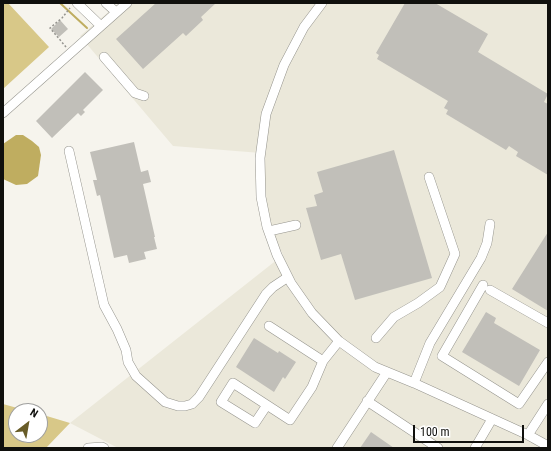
<!DOCTYPE html>
<html>
<head>
<meta charset="utf-8">
<style>
  body { margin:0 }
  #map { position:relative; width:551px; height:451px; overflow:hidden; background:#f6f4ed; font-family:"Roboto Condensed",sans-serif }
  canvas { display:block }
  .frame { position:absolute; inset:0; border:4px solid #10100d; pointer-events:none }
  .north { position:absolute; left:8px; top:403px; width:40px; height:40px; box-sizing:border-box; background:#fff; border:1px solid #9f9f9e; border-radius:50%; rotate:31deg; font-size:11px; font-weight:700; line-height:16px; text-align:center; color:#10100d }
  .north::after { content:''; display:block; margin:auto; width:14px; height:18px; background:#685c28; clip-path:polygon(50% 0,100% 100%,50% 72%,0 100%) }
  .scale { position:absolute; left:413px; top:425px; width:111px; height:18px; box-sizing:border-box; border:2px solid #10100d; border-top:0; padding-left:5px; font-size:12px; line-height:14px; white-space:nowrap; color:#10100d; -webkit-text-stroke:3px #fff; paint-order:stroke }
</style>
</head>
<body>
<div id="map">
<canvas width="551" height="451"></canvas>
<div class="frame"></div>
<div class="north">N</div>
<div class="scale">100 m</div>
</div>
<script>
const context = document.querySelector('canvas').getContext('2d');
context.lineJoin = 'round';
function paint(path, color) {
  context.fillStyle = color;
  context.fill(path, 'evenodd');
}
function toPath(rows) {
  const path = new Path2D();
  for (const r of rows) {
    path.moveTo(r[0], r[1]);
    for (let i = 2; i < r.length; i += 2) path.lineTo(r[i], r[i + 1]);
  }
  return path;
}
function strokePath(path, color, width, dash) {
  context.strokeStyle = color;
  context.lineWidth = width;
  context.lineCap = dash ? 'butt' : 'round';
  context.setLineDash(dash || []);
  context.stroke(path);
}
paint(toPath([
  [119,3,548,3,548,448,118,448,70,423,283,255,269,225,258,196,261,153,173,146,80,36]
]), '#ebe8da');
paint(toPath([
  [3,3,8,3,49,47,3,89],
  [3,404,28,411,16,411,16,435,40,435,40,414,70,423,46,448,3,448]
]), '#d8c888');
paint(toPath([
  [16,135,23,135,32,141,39,147,41,155,38,176,27,184,16,185,3,179,3,144]
]), '#bfad60');
strokePath(toPath([
  [60,3,87,28]
]), '#bfad60', 2);
paint(toPath([
  [156,3,216,3,201,17,203,20,186,36,183,33,143,69,116,39],
  [405,3,435,3,488,34,478,52,548,94,544,102,548,104,548,175,516,156,518,152,509,146,506,150,446,114,448,110,444,108,448,101,377,59,379,55,376,53],
  [60,20,68,29,59,37,51,29],
  [85,72,103,90,83,110,85,112,81,116,78,113,52,138,36,121],
  [134,142,141,172,148,170,151,182,143,184,155,237,154,237,157,249,144,252,146,259,129,263,127,255,114,258,100,195,97,196,93,180,97,180,90,152],
  [394,150,432,278,355,300,341,254,321,260,306,208,317,206,314,195,323,192,317,172],
  [548,232,548,311,512,289],
  [486,312,496,318,494,323,540,350,519,386,462,352],
  [254,338,278,353,279,351,296,362,285,379,283,377,274,392,236,367],
  [371,432,394,448,360,448]
]), '#c1bfb9');
const minor = toPath([
  [77,3,101,26],
  [106,3,116,12],
  [322,3,304,27,284,65,266,114,260,158,261,197,267,227,277,255,291,283,312,313,339,341,375,367,414,383,528,435,548,446],
  [104,57,135,93,144,96],
  [3,113,127,3],
  [69,151,104,305,117,329,126,350,128,362,136,376,165,402,178,406,185,406,192,404,199,397,266,294,273,287,288,277],
  [269,231,296,225],
  [483,285,442,356,519,404,548,362],
  [490,290,548,323],
  [269,326,323,361,339,341],
  [376,338,394,317,418,303,440,287,455,254,429,177],
  [414,383,430,343,481,258,487,243,490,224],
  [367,401,438,448],
  [267,405,255,423,221,402,233,383,290,420,312,387,323,361],
  [528,435,548,404],
  [88,448,102,447,104,448],
  [337,448,387,372],
  [475,448,492,419]
]);
strokePath(minor, '#95948d', 10);
strokePath(toPath([
  [66,47,50,28,62,18,70,8]
]), '#95948f', 1.5, [2, 2]);
strokePath(minor, '#fff', 9);
</script>
</body>
</html>
